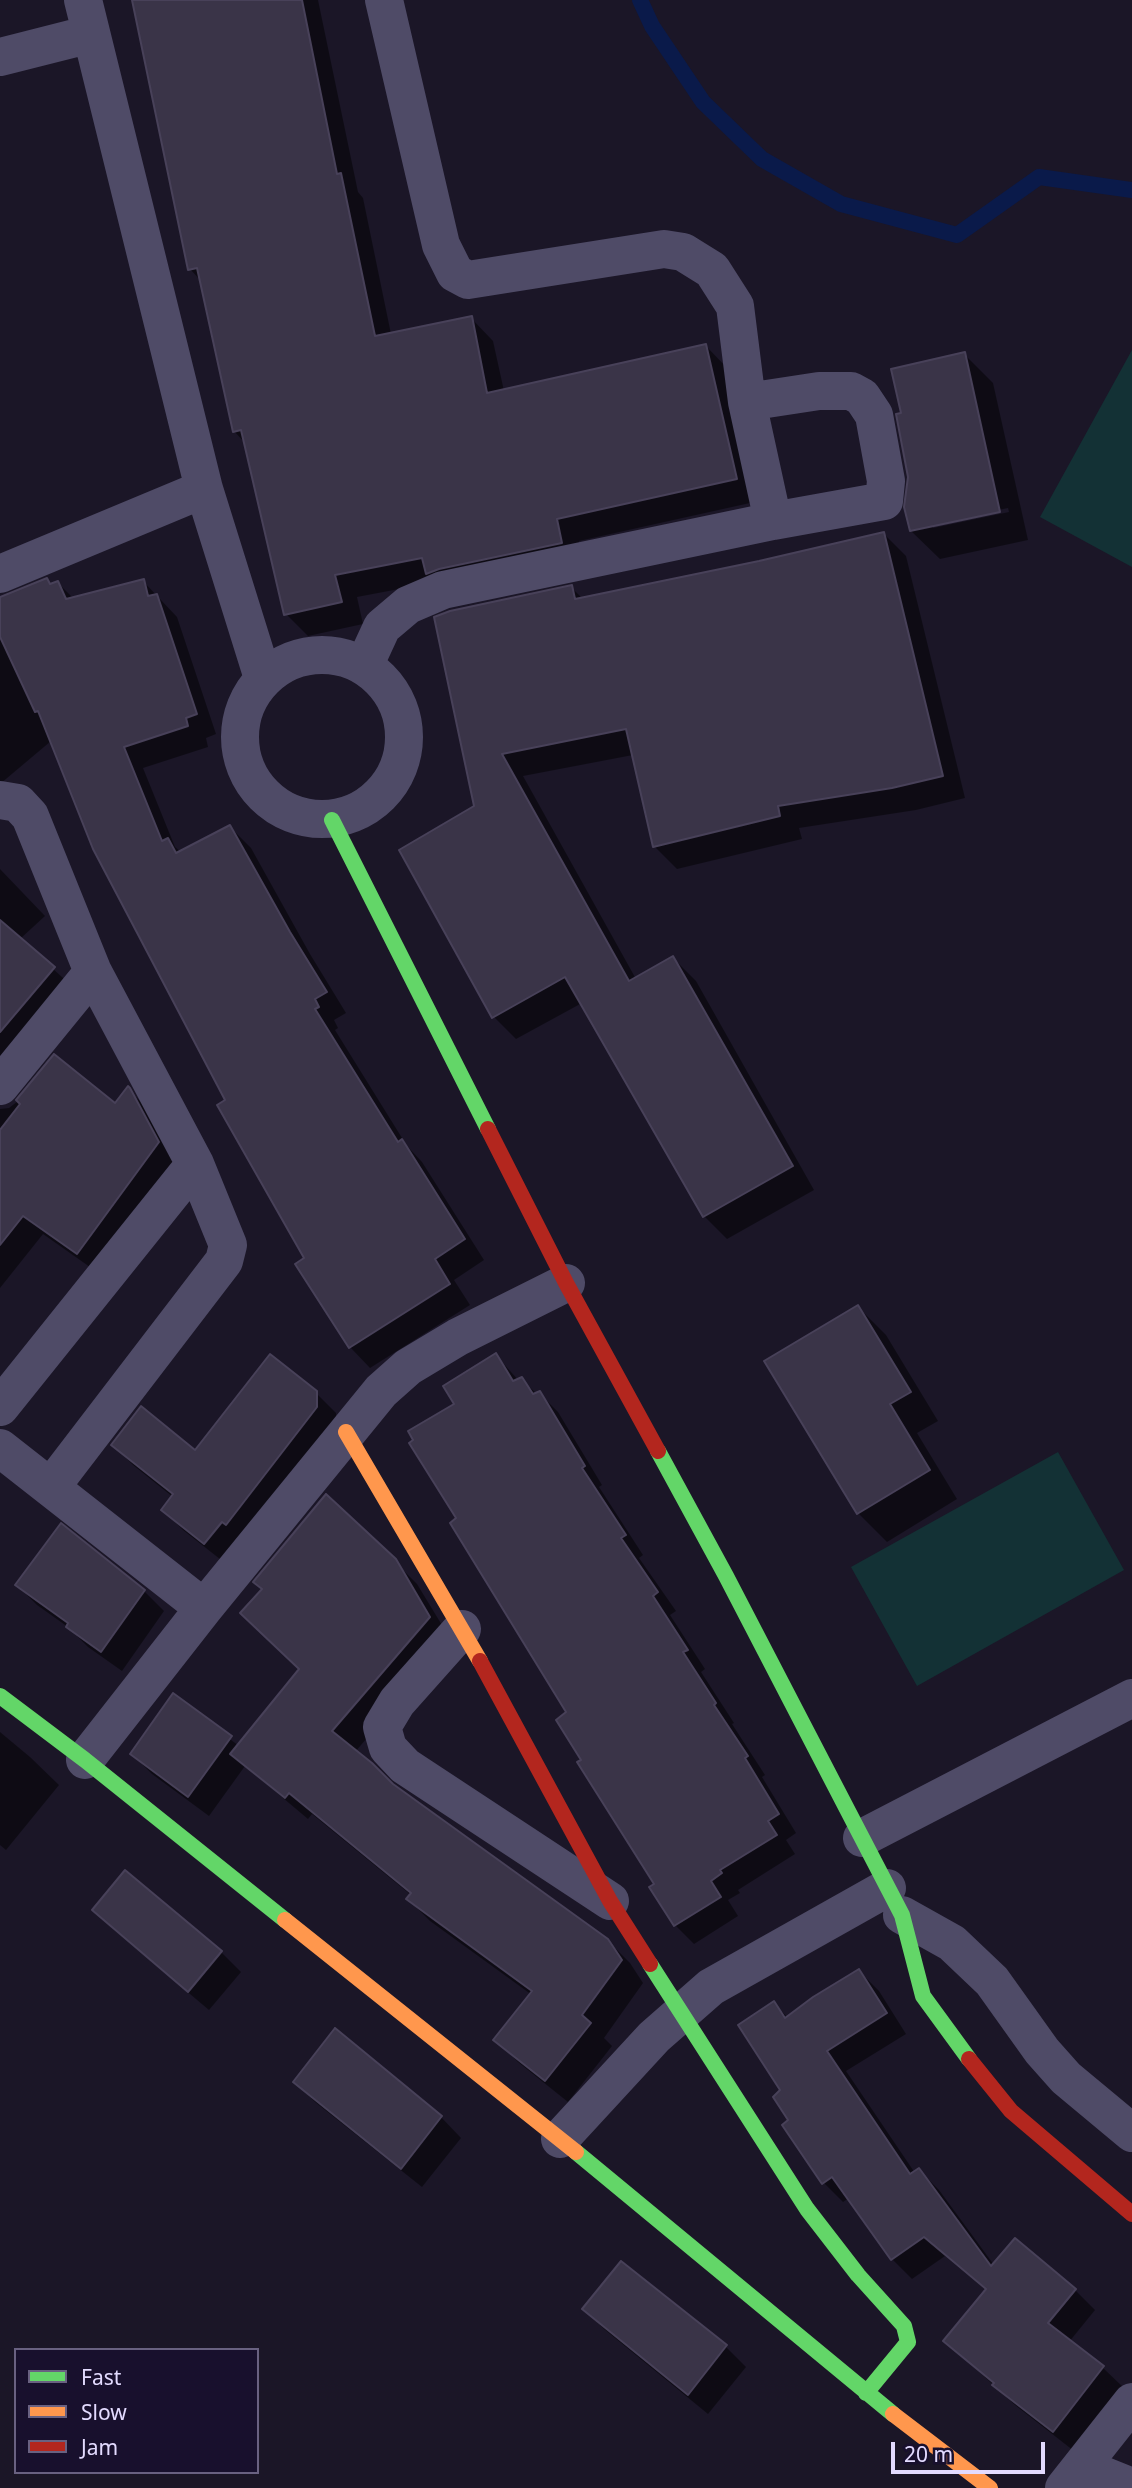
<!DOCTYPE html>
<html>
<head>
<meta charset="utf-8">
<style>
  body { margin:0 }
  #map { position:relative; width:1132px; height:2488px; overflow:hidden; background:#1b1627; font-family:"Noto Sans",sans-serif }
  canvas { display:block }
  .legend { position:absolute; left:14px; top:2348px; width:245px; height:126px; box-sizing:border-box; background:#18102d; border:2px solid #696181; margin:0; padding:9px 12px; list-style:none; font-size:21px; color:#e3dbff }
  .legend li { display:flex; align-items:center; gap:14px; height:35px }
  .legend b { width:35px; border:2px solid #696181 }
  .scale { position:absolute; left:891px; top:2442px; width:154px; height:32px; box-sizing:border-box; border:4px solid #e3dbff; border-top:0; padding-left:9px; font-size:21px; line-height:24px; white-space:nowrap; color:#e3dbff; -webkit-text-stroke:5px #18102d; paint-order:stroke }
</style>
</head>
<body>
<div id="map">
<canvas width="1132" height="2488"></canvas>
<ul class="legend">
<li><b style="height:9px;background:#63d668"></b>Fast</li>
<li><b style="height:9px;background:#ff974d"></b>Slow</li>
<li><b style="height:9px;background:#b3261e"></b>Jam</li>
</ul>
<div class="scale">20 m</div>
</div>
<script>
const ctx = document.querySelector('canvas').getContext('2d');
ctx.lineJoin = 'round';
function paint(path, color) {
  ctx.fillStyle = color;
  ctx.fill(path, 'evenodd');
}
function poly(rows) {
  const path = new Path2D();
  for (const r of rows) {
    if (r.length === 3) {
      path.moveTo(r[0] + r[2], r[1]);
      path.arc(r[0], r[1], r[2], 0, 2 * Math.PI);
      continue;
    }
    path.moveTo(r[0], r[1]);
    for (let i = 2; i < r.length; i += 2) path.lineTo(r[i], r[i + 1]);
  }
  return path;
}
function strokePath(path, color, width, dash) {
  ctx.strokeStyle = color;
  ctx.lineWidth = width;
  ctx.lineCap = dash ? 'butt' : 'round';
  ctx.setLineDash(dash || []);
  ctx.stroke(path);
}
paint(poly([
  [1132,350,1132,567,1040,517],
  [1058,1452,1124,1570,917,1686,851,1567]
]), '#133135');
paint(poly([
  [134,0,318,0,358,192,363,198,391,334,471,318,493,341,504,391,706,346,728,369,759,501,579,541,584,565,436,582,357,597,363,624,308,636,286,614,245,443,234,431,201,281,190,269],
  [964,354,993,383,1028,540,940,559,911,531],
  [1008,508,1009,512,933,528,933,524],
  [884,534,906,556,965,798,916,810,799,828,802,839,677,869,654,846,633,755,523,776,636,979,673,958,696,981,814,1190,727,1239,704,1216,582,1003,516,1039,493,1016,476,807,571,587,583,599,759,563],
  [47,580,52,585,58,583,74,599,143,581,177,617,216,734,206,738,208,747,143,768,175,847,181,852,230,827,251,848,310,954,346,1013,334,1020,338,1028,335,1030,407,1146,422,1162,484,1260,454,1280,470,1305,370,1368,350,1347,227,1100,57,736,0,784,0,600],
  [0,869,45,916,20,939,73,987,0,1096],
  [129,1090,149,1110,177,1162,97,1272,43,1234,0,1288,0,1109,9,1108,18,1101,115,1105],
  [858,1307,886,1335,938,1421,917,1433,957,1499,887,1542,858,1513,767,1361],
  [496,1355,519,1381,521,1379,537,1394,539,1393,558,1412,602,1485,599,1487,643,1555,639,1558,676,1611,670,1615,705,1669,701,1672,734,1723,732,1724,765,1775,762,1777,796,1833,786,1840,795,1854,738,1890,740,1893,728,1900,738,1916,694,1944,675,1925,656,1885,583,1760,568,1712,415,1440,456,1404],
  [316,1393,336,1413,336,1428,225,1563,183,1530,163,1510,173,1497,133,1465,113,1445,195,1452],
  [394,1561,417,1584,451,1640,355,1752,394,1787,607,1940,630,1963,643,1983,604,2038,612,2046,568,2102,518,2062,496,2040,532,1995,430,1921,408,1899,411,1895,312,1814,308,1819,245,1766,209,1816,152,1774,132,1754,173,1696,239,1746],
  [17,1585,144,1591,164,1611,122,1671,88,1647,68,1627,37,1605],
  [0,1732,30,1757,59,1785,6,1850,0,1845],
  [94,1910,221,1952,241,1972,209,2010,114,1930],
  [859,1971,879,1991,906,2034,846,2071,915,2173,919,2170,939,2190,994,2265,1075,2290,1095,2310,1069,2342,1102,2367,1123,2387,1074,2451,1015,2405,946,2341,987,2291,945,2256,912,2279,892,2259,849,2198,843,2202,823,2182,791,2121,782,2090,774,2003,788,2018],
  [335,2030,441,2117,461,2138,422,2187,315,2102,295,2082],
  [621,2263,726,2347,746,2367,708,2414,604,2329,584,2309]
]), '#0007');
strokePath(poly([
  [640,0,652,26,703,102,762,159,841,204,957,235,1039,177,1132,190]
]), '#0a1a4a', 16);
const building = poly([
  [132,0,302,0,337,174,341,173,375,336,472,316,487,393,706,344,737,479,557,519,562,543,439,569,426,574,422,558,335,575,342,602,284,615,241,430,233,432,197,268,188,270,132,0],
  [965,352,1000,512,910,531,904,507,908,477,896,414,901,413,891,369,965,352],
  [884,532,943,776,892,788,778,806,780,816,653,847,626,729,502,754,629,981,673,956,793,1166,703,1217,565,977,492,1018,399,850,474,806,434,617,450,611,572,585,575,599,759,561,884,532],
  [47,578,50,584,58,581,66,599,144,579,148,596,157,594,197,714,186,718,188,726,124,747,162,841,168,838,176,853,230,825,290,932,327,992,315,999,319,1007,315,1009,398,1142,402,1139,465,1239,435,1259,450,1284,349,1348,295,1264,304,1258,217,1105,225,1100,93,849,38,711,35,712,0,637,0,597,47,578],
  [0,920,55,967,0,1032,0,920],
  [54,1054,115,1103,128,1086,130,1088,159,1142,77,1254,23,1216,0,1245,0,1130,20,1104,16,1100,54,1054],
  [858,1305,911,1392,890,1404,930,1470,857,1514,764,1361,858,1305],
  [496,1353,513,1381,522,1377,533,1394,540,1391,585,1466,582,1468,626,1535,621,1538,658,1592,653,1596,688,1650,683,1652,716,1703,714,1705,748,1756,745,1758,779,1814,768,1821,777,1835,720,1870,722,1873,711,1881,721,1897,674,1926,649,1887,654,1884,577,1762,581,1760,556,1720,566,1712,450,1523,456,1518,409,1443,413,1440,408,1431,454,1404,443,1386,496,1353],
  [270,1354,317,1391,317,1407,226,1525,222,1522,204,1544,161,1510,173,1494,111,1445,141,1406,195,1450,270,1354],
  [326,1494,396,1559,430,1617,332,1731,372,1763,393,1784,608,1939,622,1960,582,2015,591,2023,545,2081,493,2040,532,1991,406,1899,411,1893,289,1793,285,1798,230,1754,299,1669,240,1613,262,1589,253,1582,326,1494],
  [61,1523,145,1590,101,1652,66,1627,68,1623,15,1585,61,1523],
  [173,1693,232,1736,188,1797,130,1754,173,1693],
  [125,1870,222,1951,188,1992,92,1910,125,1870],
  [859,1969,887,2013,827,2051,910,2174,919,2168,991,2266,1015,2238,1076,2289,1048,2323,1104,2366,1053,2432,992,2385,994,2383,943,2341,986,2289,924,2237,891,2260,832,2177,822,2184,782,2125,788,2120,773,2097,780,2090,738,2025,774,2001,785,2018,813,1997,859,1969],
  [335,2028,442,2116,401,2169,293,2082,335,2028],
  [621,2261,727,2345,688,2395,582,2309,621,2261]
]);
paint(building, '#3a3448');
strokePath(building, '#484159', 2);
strokePath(poly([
  [83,0,204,489,263,678],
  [384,0,441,245,455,273,468,280,664,249,683,252,712,270,735,306,747,402,773,521],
  [0,57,91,34],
  [0,574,204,489],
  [322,737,82],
  [364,666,382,627,408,605,443,590,773,521,884,501,886,481,874,415,862,397,851,391,819,391,747,402],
  [0,800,18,803,30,816,93,972,195,1164,228,1245,224,1261,51,1487],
  [0,1086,93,972],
  [0,1407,195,1164],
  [0,1448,204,1608],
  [462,1629,397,1702,382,1727,388,1748,405,1766,610,1901],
  [85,1760,204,1608,381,1391,408,1367,458,1337,566,1283],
  [862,1838,1132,1698],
  [902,1915,952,1943,992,1981,1042,2051,1066,2078,1132,2133],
  [560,2139,654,2037,711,1987,887,1888],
  [1082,2467,1132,2487],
  [1064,2488,1132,2402]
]), '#4f4b67', 38);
strokePath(poly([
  [332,820,488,1129],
  [658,1451,726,1576,902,1915,923,1996,969,2059],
  [0,1696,85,1760,285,1920],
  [650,1964,807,2209,858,2275,904,2326,908,2342,866,2393],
  [576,2152,893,2414]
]), '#63d668', 16);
strokePath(poly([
  [346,1432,480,1661],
  [285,1920,576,2152],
  [893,2414,990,2488]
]), '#ff974d', 16);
strokePath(poly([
  [488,1129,566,1283,658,1451],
  [480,1661,610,1901,650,1964],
  [969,2059,1011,2111,1132,2214]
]), '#b3261e', 16);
</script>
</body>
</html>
